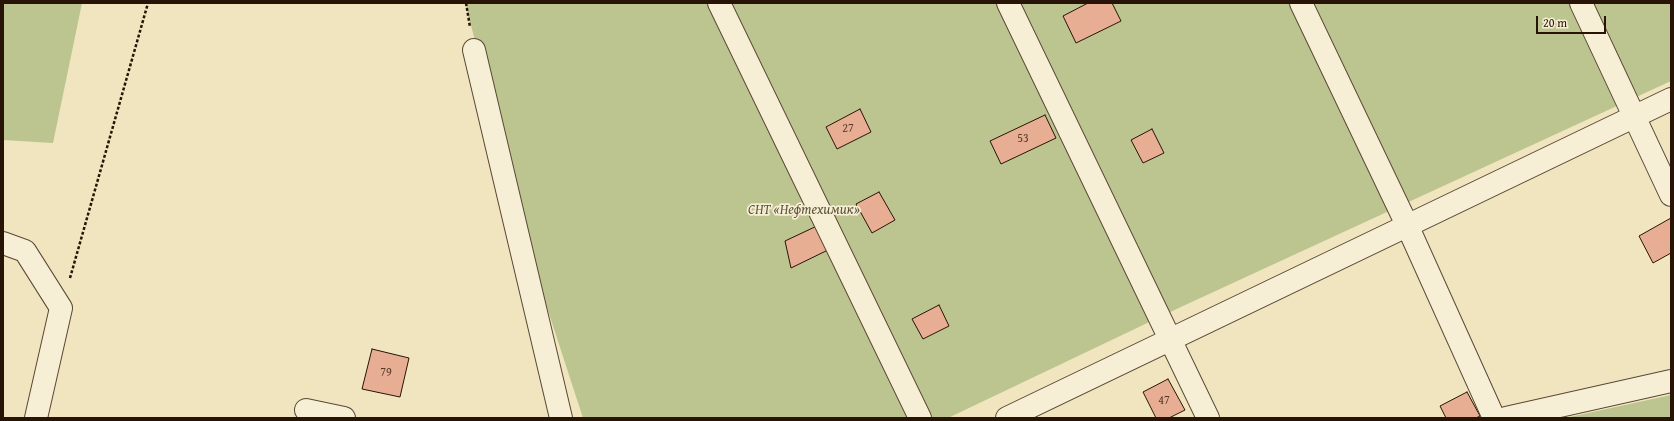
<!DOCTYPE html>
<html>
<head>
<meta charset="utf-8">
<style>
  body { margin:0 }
  #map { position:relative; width:1674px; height:421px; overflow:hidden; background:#f1e5bf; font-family:"Gentium Book Plus",serif }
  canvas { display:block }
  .frame { position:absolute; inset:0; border:4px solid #281407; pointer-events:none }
  .scale { position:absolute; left:1536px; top:16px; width:70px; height:18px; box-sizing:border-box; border:2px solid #281407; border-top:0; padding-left:5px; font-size:12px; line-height:14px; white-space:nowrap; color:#281407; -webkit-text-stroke:3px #f6eed5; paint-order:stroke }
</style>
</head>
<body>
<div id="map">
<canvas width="1674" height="421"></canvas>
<div class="frame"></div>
<div class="scale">20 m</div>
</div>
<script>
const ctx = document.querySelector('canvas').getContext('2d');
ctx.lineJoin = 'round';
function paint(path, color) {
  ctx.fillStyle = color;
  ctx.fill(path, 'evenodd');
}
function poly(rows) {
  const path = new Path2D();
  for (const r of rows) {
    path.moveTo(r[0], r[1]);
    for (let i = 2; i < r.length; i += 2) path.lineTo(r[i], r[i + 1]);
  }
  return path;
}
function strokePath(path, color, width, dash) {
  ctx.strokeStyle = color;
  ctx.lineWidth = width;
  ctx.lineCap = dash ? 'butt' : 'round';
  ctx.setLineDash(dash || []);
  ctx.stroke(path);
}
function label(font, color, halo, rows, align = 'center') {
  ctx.font = font + ' "Gentium Book Plus",serif';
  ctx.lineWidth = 3.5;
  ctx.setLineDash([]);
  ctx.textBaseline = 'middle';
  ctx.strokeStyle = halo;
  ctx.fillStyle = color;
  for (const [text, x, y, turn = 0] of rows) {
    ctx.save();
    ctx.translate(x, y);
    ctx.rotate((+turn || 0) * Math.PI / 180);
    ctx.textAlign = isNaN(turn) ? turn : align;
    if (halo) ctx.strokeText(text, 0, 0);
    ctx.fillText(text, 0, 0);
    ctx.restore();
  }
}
paint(poly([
  [3,3,82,3,53,143,3,140],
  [465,3,1671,3,1671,81,1183,306,948,418,583,418,541,289],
  [1671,395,1671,418,1565,418]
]), '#bcc490');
const building = poly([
  [1088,3,1112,3,1121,21,1076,43,1063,16,1088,3],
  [860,109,871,132,837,149,826,127,860,109],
  [1045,115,1056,138,1001,164,990,141,1045,115],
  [1152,129,1164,153,1143,163,1131,140,1152,129],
  [879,192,895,220,872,233,856,204,879,192],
  [1671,218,1671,253,1653,263,1639,236,1671,218],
  [819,225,830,249,791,268,785,241,819,225],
  [939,305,949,326,923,339,912,319,939,305],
  [372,349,409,358,400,397,362,389,372,349],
  [1168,379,1185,410,1169,418,1156,418,1143,392,1168,379],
  [1467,392,1480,416,1476,418,1446,418,1440,406,1467,392]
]);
paint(building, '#e7ae93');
strokePath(building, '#281407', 1);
const minor = poly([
  [719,3,920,418],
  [1008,3,1208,418],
  [1301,3,1407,225,1494,418],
  [1581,3,1671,195],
  [474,50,561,418],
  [3,243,25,251,61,308,36,418],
  [306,410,344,418],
  [1007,418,1671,99],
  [1506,418,1671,381]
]);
strokePath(minor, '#5a4835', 24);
strokePath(poly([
  [466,3,470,27],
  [70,278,148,3]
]), '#281407', 2.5, [3, 2]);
strokePath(minor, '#f6eed5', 22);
label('12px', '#583a2a', null, [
  ["27",848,129],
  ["53",1023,139],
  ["79",386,373],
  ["47",1164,401]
]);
label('italic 14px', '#5c5237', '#f6eed5', [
  ["СНТ «Нефтехимик»",804,210]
]);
</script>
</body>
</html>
